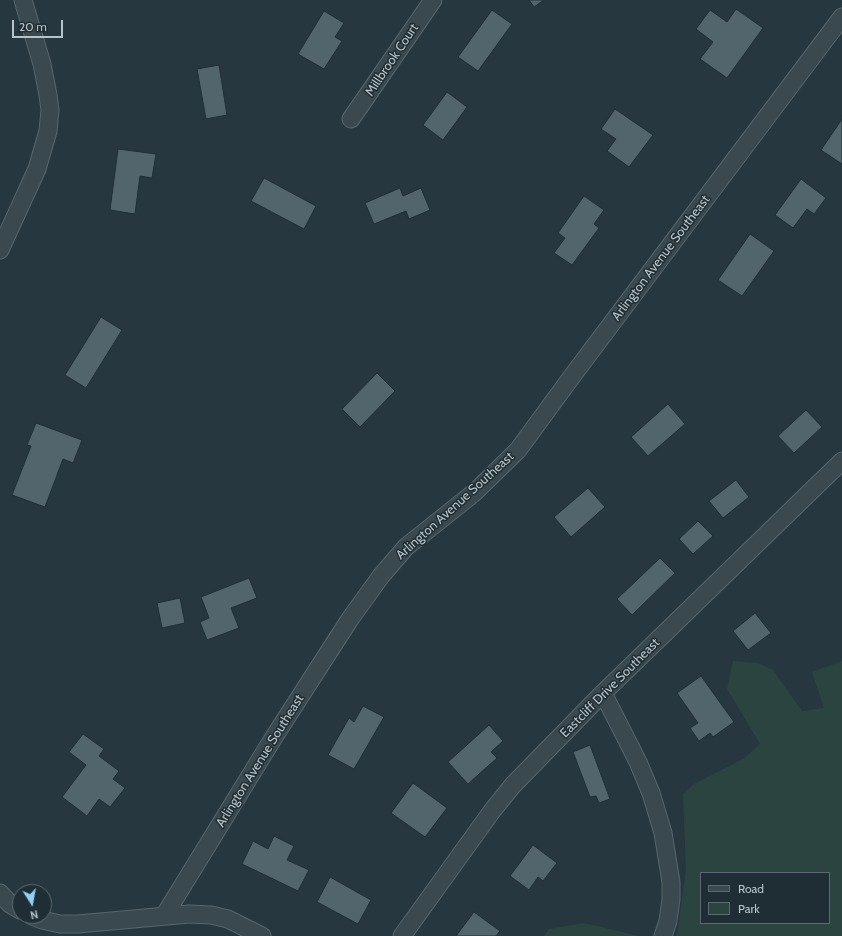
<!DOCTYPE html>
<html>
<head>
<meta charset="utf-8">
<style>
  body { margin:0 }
  #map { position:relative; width:842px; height:936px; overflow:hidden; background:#26373f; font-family:Cabin,sans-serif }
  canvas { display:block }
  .legend { position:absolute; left:700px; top:872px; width:130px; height:52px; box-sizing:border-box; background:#1f2d34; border:1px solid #5c6970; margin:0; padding:5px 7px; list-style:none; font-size:12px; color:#b7c3ca }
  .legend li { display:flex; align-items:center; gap:8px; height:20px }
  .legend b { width:20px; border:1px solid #5c6970 }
  .north { position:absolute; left:12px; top:884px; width:40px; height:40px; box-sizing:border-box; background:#1f2d34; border:1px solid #5c6970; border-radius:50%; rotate:169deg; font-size:11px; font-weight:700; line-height:16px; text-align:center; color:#b7c3ca }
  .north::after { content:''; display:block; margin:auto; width:14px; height:18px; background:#92d1f4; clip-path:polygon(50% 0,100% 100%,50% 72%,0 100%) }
  .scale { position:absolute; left:12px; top:20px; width:51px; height:18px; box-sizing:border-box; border:2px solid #b7c3ca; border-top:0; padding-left:5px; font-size:12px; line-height:14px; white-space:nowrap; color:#b7c3ca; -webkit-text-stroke:3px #1f2d34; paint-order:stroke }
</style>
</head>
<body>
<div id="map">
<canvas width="842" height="936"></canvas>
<ul class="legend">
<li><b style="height:5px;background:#3a484f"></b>Road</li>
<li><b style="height:11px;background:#2b443f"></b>Park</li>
</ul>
<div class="north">N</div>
<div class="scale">20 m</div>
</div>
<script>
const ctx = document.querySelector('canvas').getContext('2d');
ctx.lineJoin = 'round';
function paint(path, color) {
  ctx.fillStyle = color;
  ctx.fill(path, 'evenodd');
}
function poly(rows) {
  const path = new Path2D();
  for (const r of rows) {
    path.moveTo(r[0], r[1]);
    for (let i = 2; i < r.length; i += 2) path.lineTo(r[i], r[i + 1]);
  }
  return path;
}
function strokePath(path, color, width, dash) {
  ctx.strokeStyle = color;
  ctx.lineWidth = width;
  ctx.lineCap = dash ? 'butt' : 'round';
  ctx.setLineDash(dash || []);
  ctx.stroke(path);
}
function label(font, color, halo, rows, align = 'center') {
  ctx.font = font + ' Cabin,sans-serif';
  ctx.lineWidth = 3;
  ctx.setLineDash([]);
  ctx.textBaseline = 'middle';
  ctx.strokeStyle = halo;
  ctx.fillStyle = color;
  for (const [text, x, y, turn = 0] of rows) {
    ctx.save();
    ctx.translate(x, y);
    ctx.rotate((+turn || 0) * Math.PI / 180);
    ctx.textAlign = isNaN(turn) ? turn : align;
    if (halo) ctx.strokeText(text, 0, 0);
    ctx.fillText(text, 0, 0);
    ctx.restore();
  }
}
paint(poly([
  [733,661,758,663,773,670,802,711,824,708,812,672,842,661,842,936,677,936,686,869,683,794,694,784,743,759,760,744,727,689],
  [701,873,829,873,829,923,701,923],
  [584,923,639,936,544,936,549,929]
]), '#2b443f');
const building = poly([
  [529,0,544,0,534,7,529,0],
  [736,9,763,28,727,78,700,59,713,42,696,29,710,10,727,22,736,9],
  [492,10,512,24,478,71,458,57,492,10],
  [324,11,344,23,335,37,342,41,324,69,298,54,324,11],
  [219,65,227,115,206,119,197,69,219,65],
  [447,92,467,107,443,140,423,125,447,92],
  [615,109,653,135,629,167,607,151,616,139,601,129,615,109],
  [842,119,842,164,821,150,842,119],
  [118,149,156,154,152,178,140,176,135,214,110,210,118,149],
  [264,178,316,206,304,229,251,201,264,178],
  [801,179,826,198,814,214,807,209,793,228,775,215,801,179],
  [400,188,403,196,421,188,430,210,409,219,406,211,374,224,365,203,400,188],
  [584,196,604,210,594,224,599,228,572,265,554,253,565,238,558,233,584,196],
  [750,234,774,251,742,296,718,280,750,234],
  [101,317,122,330,86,388,65,375,101,317],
  [377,373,395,391,360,427,342,409,377,373],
  [668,404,685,424,648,456,631,437,668,404],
  [806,410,822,427,794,453,778,436,806,410],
  [36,423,82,440,73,463,63,459,45,507,12,495,31,446,27,445,36,423],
  [736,480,749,497,723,518,709,501,736,480],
  [588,488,605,507,571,537,554,517,588,488],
  [698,521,713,536,693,554,679,539,698,521],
  [660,558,675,573,632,615,617,599,660,558],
  [249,578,257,598,231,608,239,628,207,640,200,622,209,618,201,597,249,578],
  [180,598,185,623,162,628,157,603,180,598],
  [755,613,771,633,748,650,733,631,755,613],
  [701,676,734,722,713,737,710,733,699,741,690,728,698,723,677,693,701,676],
  [363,706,384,717,354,769,328,755,349,718,354,722,363,706],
  [489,725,503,741,491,752,497,758,468,784,448,762,489,725],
  [83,734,104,749,99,756,119,771,113,779,125,788,110,807,99,799,87,816,62,797,86,765,69,752,83,734],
  [590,745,610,799,599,803,596,796,590,797,573,752,590,745],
  [413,783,447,808,425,837,391,813,413,783],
  [274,836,294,846,287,860,309,870,298,891,242,864,253,841,268,849,274,836],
  [533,845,557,863,543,881,538,877,529,890,510,876,533,845],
  [330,877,371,900,358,924,317,902,330,877],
  [474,912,500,931,496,936,456,936,474,912]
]);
paint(building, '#52656c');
strokePath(building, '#212f36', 1);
const minor = poly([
  [351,119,433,0],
  [0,250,37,169,48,131,50,110,48,95,42,64,23,0],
  [603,693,638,762,651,793,663,833,671,882,671,899,668,921,663,936],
  [0,893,10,904,20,910],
  [32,916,42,920,60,924,78,924,189,914,211,915,228,919,262,936],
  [164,916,274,737,350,619,381,576,406,547,475,492,518,450,573,375,842,17],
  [402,936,492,811,513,785,603,693,842,461]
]);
strokePath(minor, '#58666d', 19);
strokePath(minor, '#3a484f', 17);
label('13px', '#b7c3ca', '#1f2d34', [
  ["Millbrook Court",392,60,-56],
  ["Arlington Avenue Southeast",661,258,-53],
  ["Arlington Avenue Southeast",455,506,-42],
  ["Eastcliff Drive Southeast",610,688,-45],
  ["Arlington Avenue Southeast",260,761,-58]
]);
</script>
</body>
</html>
